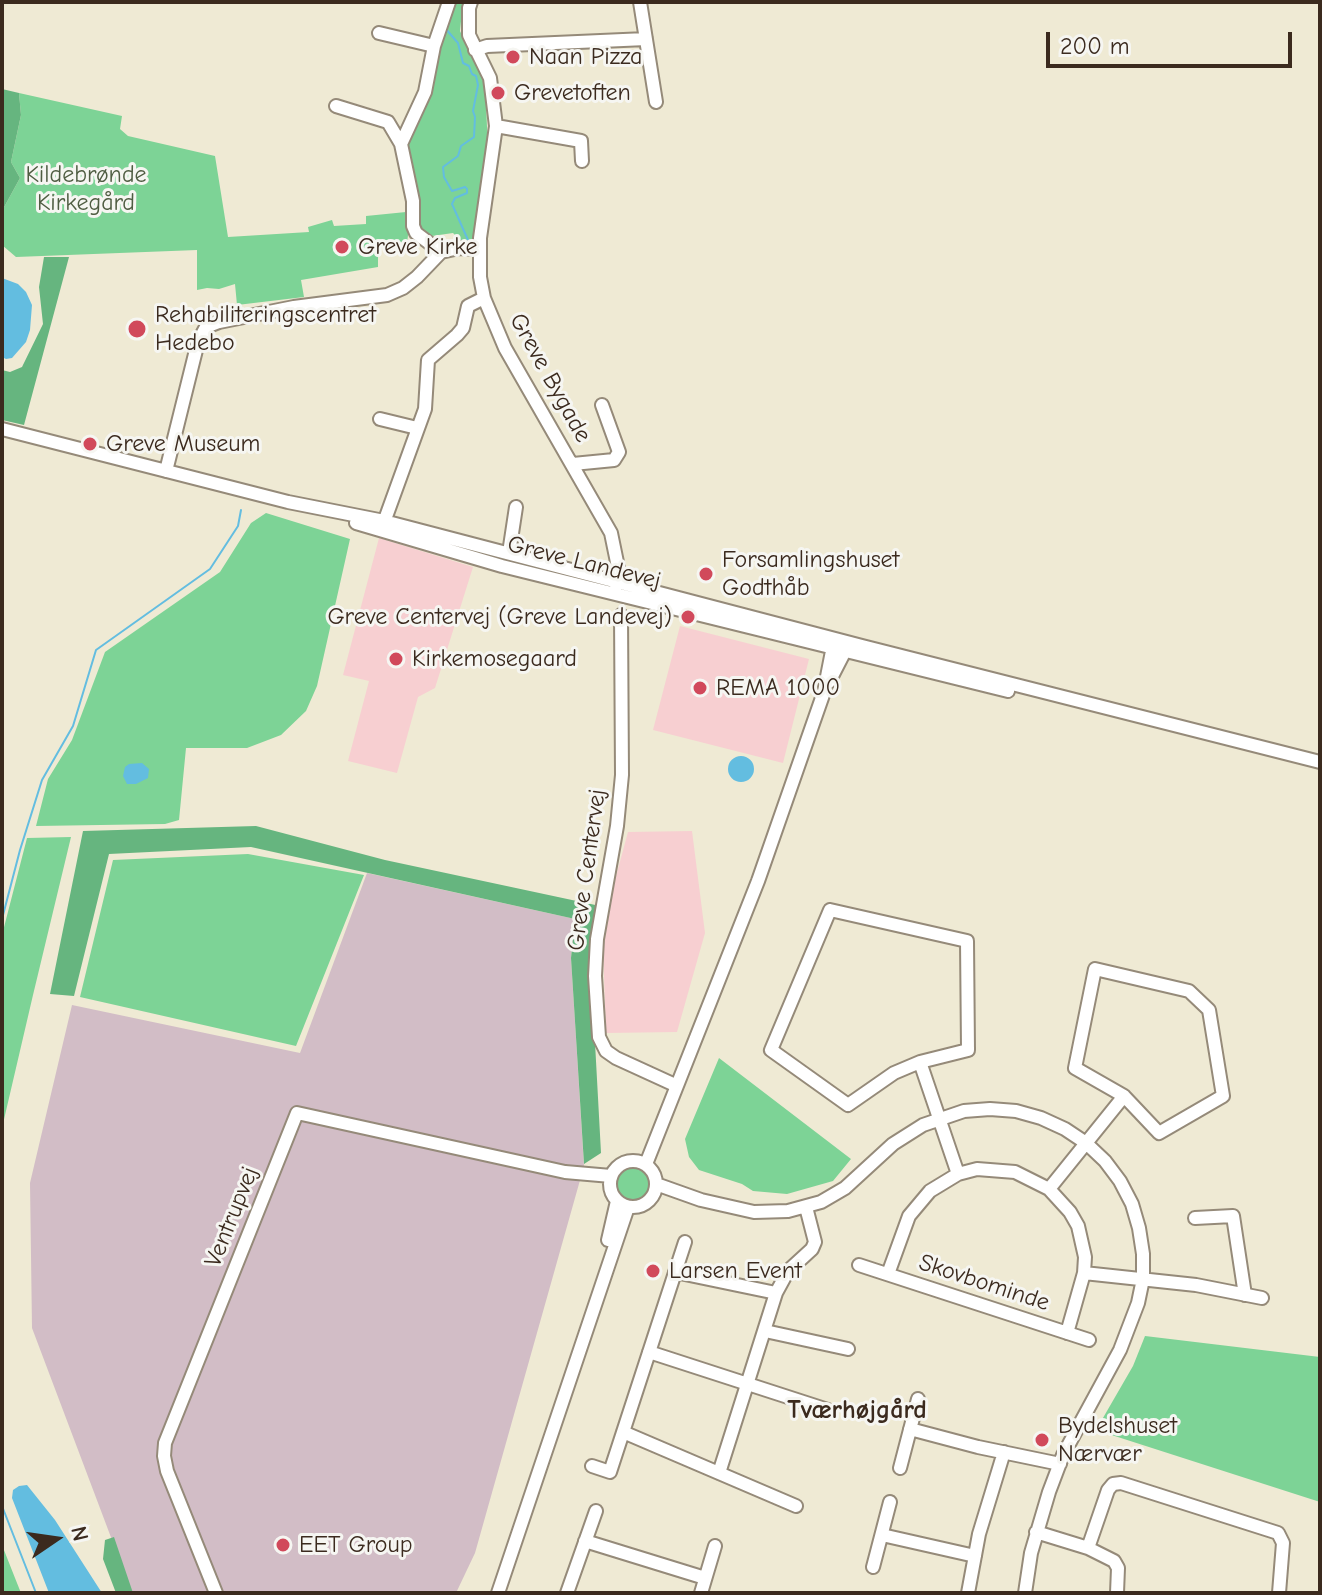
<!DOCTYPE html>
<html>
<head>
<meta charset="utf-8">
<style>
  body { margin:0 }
  #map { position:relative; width:1322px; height:1595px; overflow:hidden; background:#efead4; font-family:"Comic Neue",sans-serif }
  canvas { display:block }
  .frame { position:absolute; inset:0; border:4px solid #3b2a1e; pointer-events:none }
  .north { position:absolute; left:16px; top:1499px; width:80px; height:80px; -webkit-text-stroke:6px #f6f6f2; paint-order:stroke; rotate:77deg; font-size:22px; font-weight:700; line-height:32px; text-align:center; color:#3b2a1e }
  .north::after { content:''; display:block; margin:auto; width:28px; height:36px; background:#3b2a1e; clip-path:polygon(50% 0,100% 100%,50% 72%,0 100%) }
  .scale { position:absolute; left:1046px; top:32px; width:246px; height:36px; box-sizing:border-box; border:4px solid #3b2a1e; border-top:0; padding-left:10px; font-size:24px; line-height:28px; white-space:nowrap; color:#3b2a1e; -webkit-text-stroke:6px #f6f6f2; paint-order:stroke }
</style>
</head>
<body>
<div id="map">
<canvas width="1322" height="1595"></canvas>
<div class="frame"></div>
<div class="north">N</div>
<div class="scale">200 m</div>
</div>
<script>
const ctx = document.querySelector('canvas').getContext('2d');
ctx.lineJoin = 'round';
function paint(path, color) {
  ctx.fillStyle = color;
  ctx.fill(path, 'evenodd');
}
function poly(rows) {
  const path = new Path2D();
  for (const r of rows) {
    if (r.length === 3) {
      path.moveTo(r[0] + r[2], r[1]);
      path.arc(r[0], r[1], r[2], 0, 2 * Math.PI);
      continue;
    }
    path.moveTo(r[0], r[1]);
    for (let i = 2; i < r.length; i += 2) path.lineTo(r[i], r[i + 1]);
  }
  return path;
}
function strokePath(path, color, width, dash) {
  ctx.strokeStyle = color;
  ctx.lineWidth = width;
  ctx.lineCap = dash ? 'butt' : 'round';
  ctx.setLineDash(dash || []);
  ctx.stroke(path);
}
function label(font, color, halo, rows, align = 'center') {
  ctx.font = font + ' "Comic Neue",sans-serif';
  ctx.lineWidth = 6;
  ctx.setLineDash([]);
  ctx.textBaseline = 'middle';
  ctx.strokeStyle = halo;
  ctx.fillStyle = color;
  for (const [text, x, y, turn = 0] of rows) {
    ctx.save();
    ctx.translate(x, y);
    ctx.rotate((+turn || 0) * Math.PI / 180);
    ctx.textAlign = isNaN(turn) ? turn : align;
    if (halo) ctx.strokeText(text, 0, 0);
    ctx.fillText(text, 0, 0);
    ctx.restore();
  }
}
paint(poly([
  [379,538,473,567,435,688,418,697,397,773,348,761,369,681,343,675],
  [680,626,809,659,783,763,653,730],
  [692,831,705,933,677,1032,606,1033,603,949,615,880,628,832]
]), '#f7cfd1');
paint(poly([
  [367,873,575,919,571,958,584,1166,475,1553,456,1593,132,1593,32,1328,30,1183,72,1005,300,1053]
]), '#d2bdc6');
paint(poly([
  [453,2,463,2,460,31,485,85,488,147,472,242,462,242,453,233,425,237,418,231,404,144],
  [19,93,122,116,120,129,128,136,215,156,228,237,309,232,308,227,332,220,334,226,366,224,366,216,406,212,411,212,407,243,378,239,378,267,301,280,304,297,237,305,235,284,219,289,207,288,197,290,197,250,16,257,2,245,2,211,20,178,11,162,21,115],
  [266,513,350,539,317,686,306,711,281,735,247,748,186,748,179,820,165,824,36,826,48,779,72,740,105,652,220,572,251,523],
  [71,837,33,995,2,1128,2,935,27,838],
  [248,854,364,875,296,1046,80,997,113,860],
  [719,1058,851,1159,833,1181,787,1194,753,1191,742,1184,699,1170,689,1157,685,1139],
  [633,1185,21],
  [1145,1336,1320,1357,1320,1502,1096,1430,1133,1366],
  [2,1545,15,1578,21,1593,2,1593]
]), '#7dd396');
paint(poly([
  [2,89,19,93,21,115,11,162,20,178,2,211],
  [44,257,69,257,24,425,2,420,2,370,10,372,22,367,43,324,39,287],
  [256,826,385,860,600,906,591,969,601,1153,584,1164,571,958,575,919,251,847,109,854,74,996,50,994,83,831],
  [114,1537,133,1593,116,1593,103,1559,105,1540]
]), '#66b57f');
paint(poly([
  [2,278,18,284,26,292,32,305,30,330,26,342,12,358,6,359,2,357],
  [741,769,13],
  [142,763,149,769,148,778,136,784,127,784,123,776,125,767,129,764],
  [27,1485,55,1520,102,1593,49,1593,12,1498,13,1490,19,1486]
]), '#63bde0');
strokePath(poly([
  [445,28,458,43,463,63,469,66,472,74,476,76,478,85,473,111,475,117,474,137,461,146,458,156,443,167,444,177,452,191,465,187,467,189,467,193,455,198,452,204,468,240],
  [2,919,20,850,42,780,73,726,96,650,210,569,238,526,241,510],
  [2,1506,36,1593]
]), '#63bde0', 2);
const minor = poly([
  [471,2,469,8,469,35,490,78,496,126,480,238,480,277,484,298,505,348,611,533,618,567,616,586],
  [640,2,656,102],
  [379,33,434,46],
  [475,50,487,46,646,39],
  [336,106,388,122,401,144,413,201,413,226,416,233,441,252],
  [496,126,581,141,582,161],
  [401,144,425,92,434,46,449,2],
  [380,419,417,428],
  [2,429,288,502,384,521,862,646,1320,762],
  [573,464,614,460,619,452,602,405],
  [166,471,198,342,206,327,219,322,294,307,387,295,403,288,417,277,441,252,459,248,479,249],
  [356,523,502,566,1008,691],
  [383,525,425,409,428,360,457,335,463,328,468,306,484,298],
  [509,553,516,507],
  [621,615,622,775,617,826,597,939,595,976,599,1037,606,1051,616,1058,675,1085],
  [829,682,848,645],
  [830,910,967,941,968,1050,920,1062,894,1073,848,1105,771,1050,830,910],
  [920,1062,958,1174],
  [633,1184,23],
  [646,1164,758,881,824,692,834,641],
  [656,1184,701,1200,754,1212,788,1211,821,1202,845,1188,893,1144,923,1125,964,1111,990,1109,1016,1111,1041,1118,1065,1129,1086,1143,1105,1161,1120,1181,1132,1204,1139,1228,1143,1254,1143,1279,1138,1303,1120,1350,1063,1455,1049,1492,1031,1553,1025,1593],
  [1049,1189,1124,1096,1159,1133,1223,1096,1209,1010,1189,991,1095,969,1075,1068,1124,1096],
  [1195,1218,1233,1216,1245,1295],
  [608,1240,617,1201],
  [859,1265,1089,1340],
  [675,1272,776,1293],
  [1084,1273,1196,1285,1262,1298],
  [888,1274,909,1216,930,1191,958,1174,977,1169,1015,1172,1049,1189,1070,1212,1078,1226,1085,1257,1084,1273,1067,1333],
  [765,1331,848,1349],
  [649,1352,828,1410],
  [910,1429,978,1447,1060,1464],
  [623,1432,796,1506],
  [592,1466,610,1472,685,1242],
  [900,1468,918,1399],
  [719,1473,776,1293,788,1271,812,1249,815,1242,806,1207],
  [1036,1532,1088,1548,1114,1561,1118,1568,1117,1593],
  [882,1535,975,1556],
  [585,1541,705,1578],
  [1088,1548,1108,1490,1113,1484,1121,1483,1278,1533,1283,1543,1279,1593],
  [873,1567,890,1502],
  [216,1593,167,1471,164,1456,165,1443,297,1113,565,1172,611,1176],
  [498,1593,628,1207],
  [567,1593,596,1511],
  [701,1593,715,1546],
  [968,1593,979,1534,1004,1452]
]);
strokePath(minor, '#958a79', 16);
strokePath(minor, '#fff', 12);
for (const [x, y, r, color] of [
  [513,57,8,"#d1495b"],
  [498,93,8,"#d1495b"],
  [342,247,8,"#d1495b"],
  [137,329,10,"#d1495b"],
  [90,444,8,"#d1495b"],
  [706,574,8,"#d1495b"],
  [688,617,8,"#d1495b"],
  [396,659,8,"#d1495b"],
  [700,688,8,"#d1495b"],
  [653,1271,8,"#d1495b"],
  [1042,1440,8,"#d1495b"],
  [283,1545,8,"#d1495b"]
]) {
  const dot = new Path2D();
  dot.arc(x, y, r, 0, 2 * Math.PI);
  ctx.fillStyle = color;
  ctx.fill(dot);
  strokePath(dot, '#f6f6f2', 3);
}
label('24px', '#3b2a1e', '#f6f6f2', [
  ["Naan Pizza",529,57],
  ["Grevetoften",514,93],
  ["Greve Kirke",358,247],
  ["Rehabiliteringscentret",155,315],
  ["Hedebo",155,343],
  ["Greve Museum",106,444],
  ["Forsamlingshuset",722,560],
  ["Godthåb",722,588],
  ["Greve Centervej (Greve Landevej)",672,617,"right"],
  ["Kirkemosegaard",412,659],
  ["REMA 1000",716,688],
  ["Larsen Event",669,1271],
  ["Bydelshuset",1058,1426],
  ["Nærvær",1058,1454],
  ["EET Group",299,1545]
], 'left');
label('24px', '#4f5d42', '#f6f6f2', [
  ["Kildebrønde",86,175],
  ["Kirkegård",86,203]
]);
label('24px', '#3b2a1e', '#f6f6f2', [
  ["Greve Bygade",550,378,61],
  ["Greve Landevej",584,563,14],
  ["Greve Centervej",587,870,-82],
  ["Ventrupvej",232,1217,-68],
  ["Skovbominde",984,1283,18]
]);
label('bold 26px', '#3b2a1e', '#f6f6f2', [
  ["Tværhøjgård",857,1411]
]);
</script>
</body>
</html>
